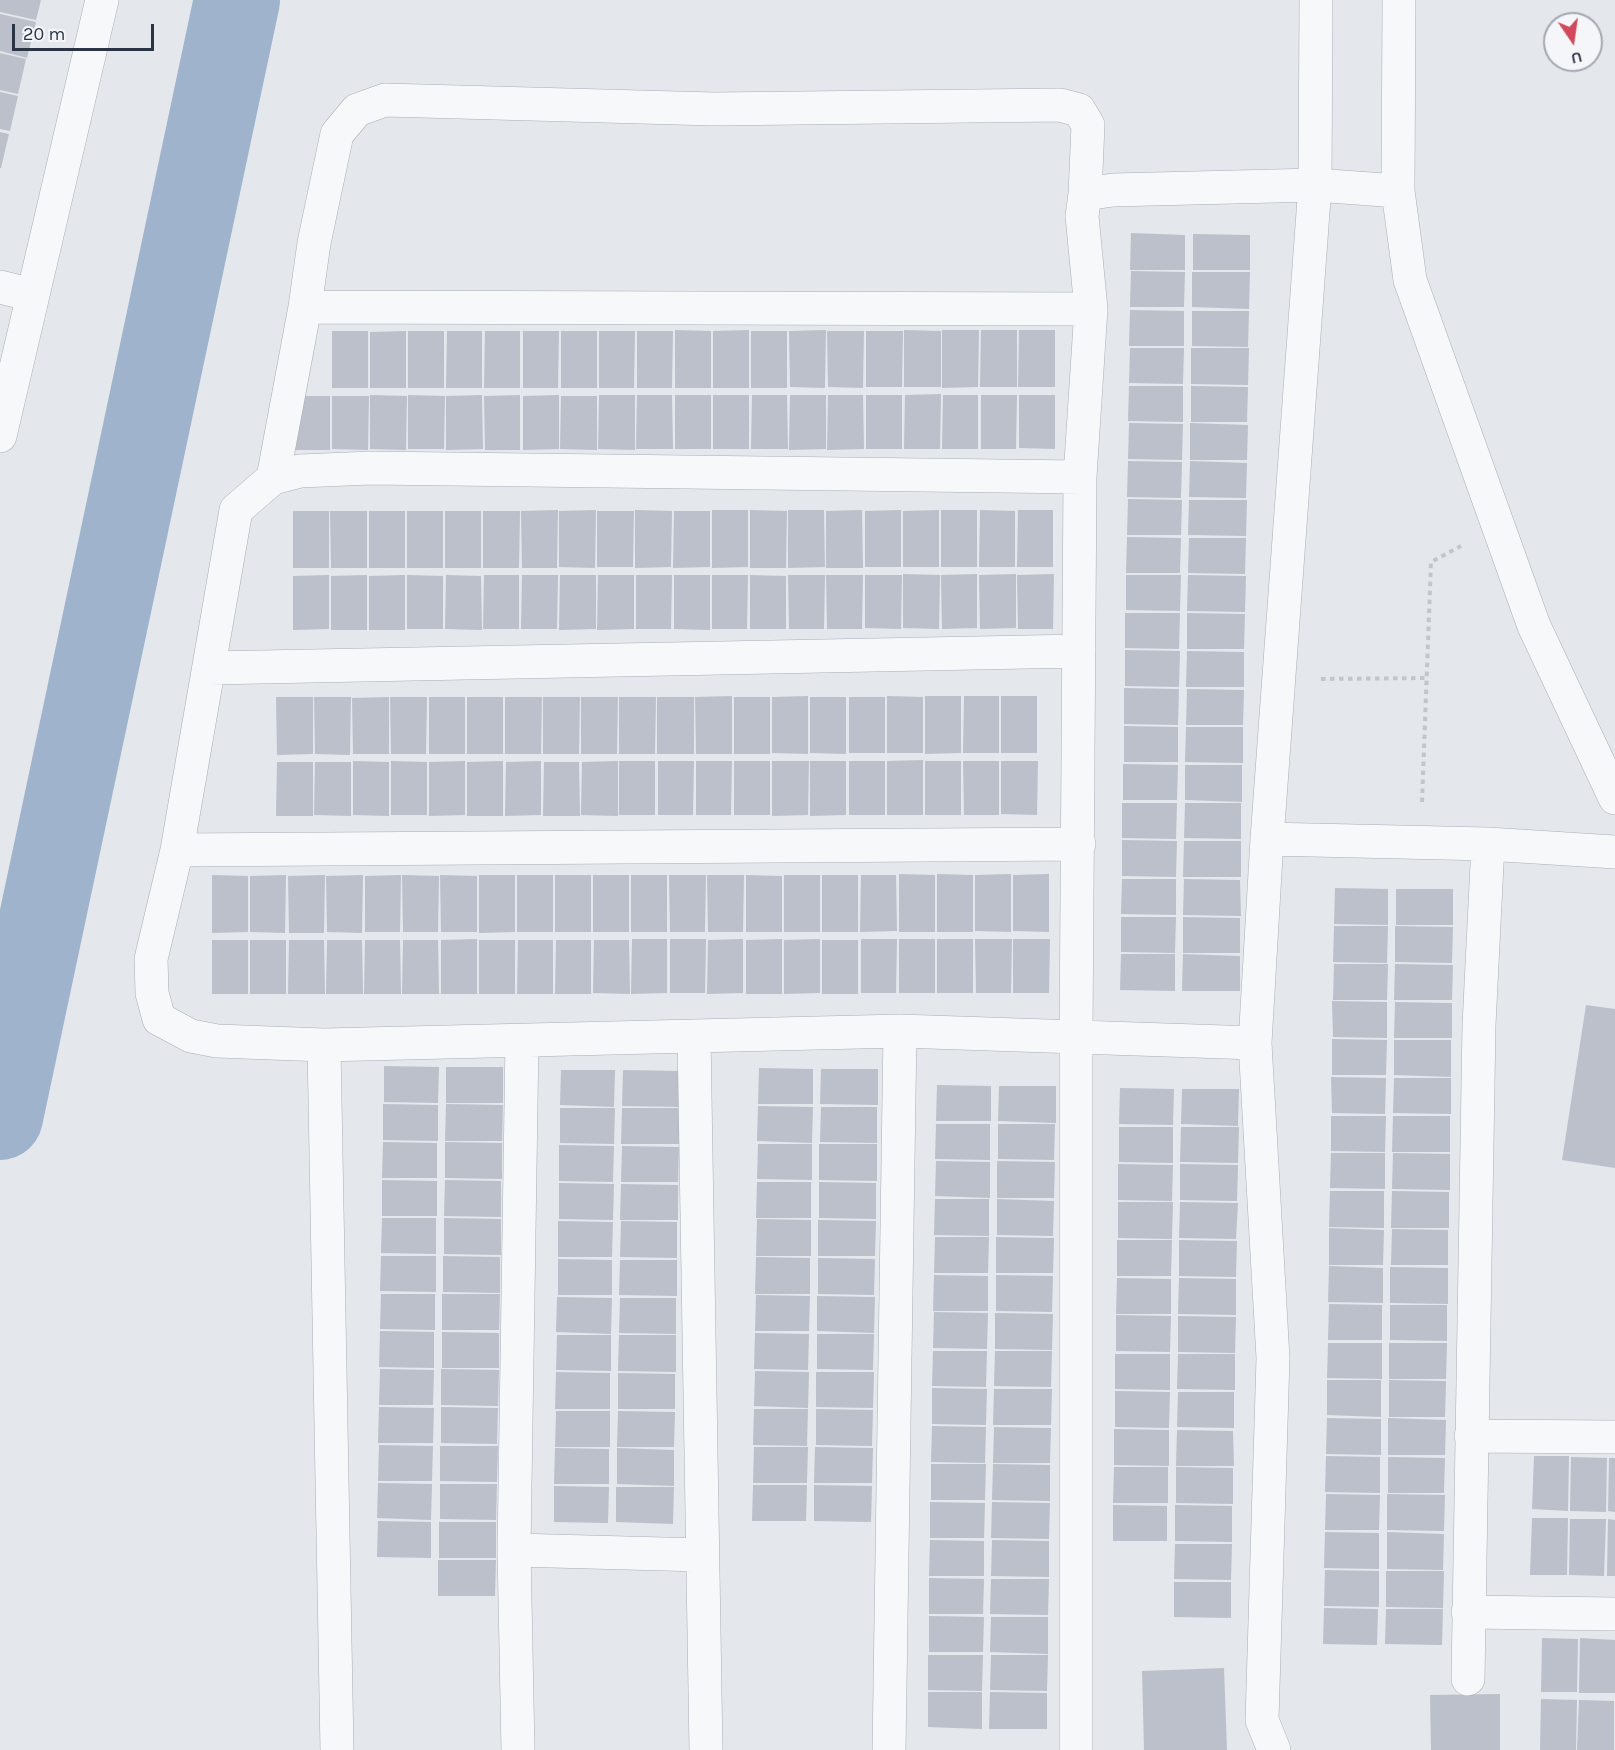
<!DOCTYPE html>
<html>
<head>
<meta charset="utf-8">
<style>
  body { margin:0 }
  #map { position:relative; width:1615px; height:1750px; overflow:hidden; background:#e4e7ec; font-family:Karla,sans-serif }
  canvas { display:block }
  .north { position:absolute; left:1543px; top:12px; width:60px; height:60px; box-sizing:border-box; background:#f4f6f9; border:2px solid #a4a8b1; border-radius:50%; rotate:167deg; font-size:16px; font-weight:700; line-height:24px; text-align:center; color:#2b3445 }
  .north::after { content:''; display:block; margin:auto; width:21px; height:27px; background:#d1495b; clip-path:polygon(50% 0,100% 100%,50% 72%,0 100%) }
  .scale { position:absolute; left:12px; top:24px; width:142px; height:27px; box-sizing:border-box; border:3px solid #2b3445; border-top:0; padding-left:8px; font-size:18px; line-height:21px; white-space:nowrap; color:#2b3445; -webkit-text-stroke:4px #f4f6f9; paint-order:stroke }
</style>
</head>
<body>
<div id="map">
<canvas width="1615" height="1750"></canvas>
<div class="north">U</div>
<div class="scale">20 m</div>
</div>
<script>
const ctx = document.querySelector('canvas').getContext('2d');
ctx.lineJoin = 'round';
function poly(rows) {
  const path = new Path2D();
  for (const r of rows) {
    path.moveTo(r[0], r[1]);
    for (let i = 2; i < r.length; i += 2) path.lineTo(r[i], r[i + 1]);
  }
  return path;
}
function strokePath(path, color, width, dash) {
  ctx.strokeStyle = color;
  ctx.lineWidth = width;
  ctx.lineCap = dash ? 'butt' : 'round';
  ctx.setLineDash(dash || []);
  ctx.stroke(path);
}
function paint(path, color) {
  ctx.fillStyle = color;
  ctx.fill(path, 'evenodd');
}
strokePath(poly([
  [0,1117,237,0]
]), '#9fb4cc', 86);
paint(poly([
  [0,0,41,0,36,20,0,12],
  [0,14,36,22,27,58,0,51],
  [0,53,26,59,18,94,0,90],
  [0,92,18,96,10,131,0,129],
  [0,132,9,134,1,168,0,168],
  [1131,233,1185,235,1185,270,1130,270],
  [1193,234,1250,235,1250,270,1193,270],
  [1131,271,1185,272,1184,307,1130,307],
  [1192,272,1250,272,1249,309,1192,307],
  [1130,310,1184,311,1184,346,1129,346],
  [1192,311,1249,311,1248,347,1192,346],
  [675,330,711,331,711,388,675,388],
  [749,330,749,388,713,388,713,331],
  [826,330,825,388,790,387,789,331],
  [904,330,941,331,941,387,904,387],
  [942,330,979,330,978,387,942,388],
  [981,330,1017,330,1017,387,980,387],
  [1019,330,1055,330,1055,387,1018,387],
  [332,331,368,331,368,388,332,388],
  [406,331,406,388,370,388,370,332],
  [408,331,444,331,444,388,408,388],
  [447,331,482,331,482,388,446,388],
  [485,331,520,331,520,388,484,388],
  [523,331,559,331,558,388,523,388],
  [561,331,597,331,597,388,561,388],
  [599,331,635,331,634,388,599,388],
  [637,331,673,331,672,388,637,388],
  [751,331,787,331,787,388,751,388],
  [827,331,864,331,863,388,828,387],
  [866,331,903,331,902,387,866,387],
  [1130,348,1184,348,1183,384,1129,383],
  [1191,348,1249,348,1248,385,1191,384],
  [1129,386,1183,386,1183,422,1128,421],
  [1191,386,1248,387,1247,422,1191,422],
  [941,394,940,449,904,449,905,395],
  [370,395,407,396,406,450,370,449],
  [408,395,445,396,444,449,408,449],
  [482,395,483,449,446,450,446,396],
  [520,395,520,450,485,450,484,396],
  [559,395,559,449,523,450,523,396],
  [599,395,635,395,635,450,598,449],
  [637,395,672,395,673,449,636,449],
  [675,395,711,395,711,449,675,449],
  [713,395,749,395,749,449,713,449],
  [752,395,787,395,788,449,751,449],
  [790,395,826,395,826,449,789,450],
  [828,395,863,395,864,449,827,450],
  [866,395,902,395,902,449,866,449],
  [943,395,978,395,978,449,942,449],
  [981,395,1017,395,1016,449,981,449],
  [1019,395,1055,395,1055,449,1019,448],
  [294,396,330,396,330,450,295,450],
  [332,396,369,396,368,450,332,449],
  [561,396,597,396,597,450,560,449],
  [1129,423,1183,424,1182,460,1128,459],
  [1190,423,1248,425,1247,460,1190,460],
  [1128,461,1182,462,1181,498,1127,497],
  [1190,461,1247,463,1246,498,1189,497],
  [1128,499,1182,500,1181,535,1127,535],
  [1189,500,1247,500,1246,536,1188,535],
  [558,510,557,568,522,568,521,511],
  [596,510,595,568,559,567,559,511],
  [635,510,672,511,671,567,635,568],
  [712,510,748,510,748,567,712,568],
  [750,510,787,511,786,568,750,568],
  [788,510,824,510,825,567,788,568],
  [862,510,863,568,826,568,826,511],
  [901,510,901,567,865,567,865,511],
  [939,510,939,567,903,567,903,511],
  [941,510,977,510,977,567,941,567],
  [980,510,1015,511,1015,567,979,567],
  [1018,510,1053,510,1053,567,1017,567],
  [293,511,329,511,329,568,293,568],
  [330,511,367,511,367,568,331,568],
  [369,511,405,511,405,568,369,568],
  [407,511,443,511,443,568,407,568],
  [445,511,481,511,481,568,445,568],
  [483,511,520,511,519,568,483,568],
  [597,511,634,511,633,567,597,567],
  [674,511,710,511,710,567,673,568],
  [1127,537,1181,538,1180,573,1126,573],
  [1189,538,1246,538,1245,574,1188,573],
  [903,574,940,575,939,629,903,628],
  [977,574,977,628,942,629,941,575],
  [1016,574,1016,628,980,629,979,575],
  [1054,574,1053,629,1018,629,1017,575],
  [329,575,329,629,293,630,293,576],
  [367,575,367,630,331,630,331,576],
  [405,575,405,630,369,630,369,576],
  [407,575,443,576,443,629,407,629],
  [446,575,481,576,482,630,445,629],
  [484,575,519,575,519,629,483,629],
  [522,575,558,575,557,629,521,629],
  [560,575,596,575,596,629,559,630],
  [598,575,634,575,634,629,597,630],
  [636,575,672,575,671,629,636,629],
  [674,575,710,575,710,630,674,629],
  [712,575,748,575,747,629,712,629],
  [750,575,786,576,786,629,750,629],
  [788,575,825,575,824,629,789,629],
  [826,575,863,575,862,629,827,629],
  [865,575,902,575,901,629,865,628],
  [1126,575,1181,575,1180,611,1126,610],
  [1188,575,1246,576,1245,612,1187,611],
  [1125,613,1180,613,1179,649,1125,648],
  [1187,613,1245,614,1244,649,1187,649],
  [1125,650,1180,651,1179,687,1125,686],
  [1187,651,1244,652,1244,687,1186,687],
  [1124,688,1179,689,1178,725,1124,724],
  [1187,689,1244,690,1243,725,1186,725],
  [732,696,732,754,696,754,695,697],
  [808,696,808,754,772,753,772,697],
  [887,696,923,697,923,753,887,753],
  [925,696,961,696,961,753,925,754],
  [964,696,999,696,999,753,963,753],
  [1001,696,1037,696,1037,753,1001,753],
  [276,697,313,697,313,754,277,755],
  [314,697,351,697,350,755,315,754],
  [389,697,389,754,353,754,352,698],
  [390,697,427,697,426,754,391,754],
  [429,697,465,697,465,754,429,754],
  [467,697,503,697,503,754,467,754],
  [505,697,542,697,541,754,505,754],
  [543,697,580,697,579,754,543,754],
  [581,697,618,697,617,754,581,754],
  [619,697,656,697,655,754,619,754],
  [657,697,694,697,694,754,657,754],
  [734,697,770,697,770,754,734,754],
  [810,697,846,697,846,754,810,753],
  [849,697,885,697,885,753,849,753],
  [1124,726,1178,727,1178,762,1124,762],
  [1186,727,1243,727,1243,763,1185,762],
  [923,760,923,815,887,815,887,761],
  [353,761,389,762,389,816,353,815],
  [391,761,427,762,427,815,391,815],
  [465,761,465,815,429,816,429,762],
  [503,761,503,816,467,816,467,762],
  [541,761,541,815,505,816,506,762],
  [618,761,618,816,581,815,582,762],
  [619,761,655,761,655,815,619,815],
  [658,761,694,761,693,815,658,815],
  [696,761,732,761,731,815,696,815],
  [734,761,770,761,770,815,734,815],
  [772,761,809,761,808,815,772,816],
  [810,761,846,761,846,815,810,816],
  [849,761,885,761,885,815,849,815],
  [925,761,961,761,961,815,925,815],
  [963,761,999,761,999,815,964,815],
  [1001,761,1038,761,1037,815,1001,814],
  [277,762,313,762,313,816,276,816],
  [315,762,351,762,351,816,314,815],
  [544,762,579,762,580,816,543,816],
  [1123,764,1178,765,1177,800,1123,800],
  [1185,765,1242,765,1242,802,1185,800],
  [1122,803,1177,803,1176,839,1122,838],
  [1185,803,1241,803,1241,839,1184,838],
  [1122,840,1177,841,1176,877,1122,876],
  [1184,841,1241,841,1241,877,1183,877],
  [899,874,935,875,935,932,899,932],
  [937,874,973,875,973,932,937,932],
  [1011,874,1011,932,975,931,975,875],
  [1049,874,1049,932,1013,931,1013,875],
  [212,875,248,876,248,932,212,933],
  [286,875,285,933,250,932,250,876],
  [325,875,324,933,289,933,288,876],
  [363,875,362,933,327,932,326,876],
  [401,875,400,932,365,932,365,876],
  [402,875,439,876,438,932,403,932],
  [440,875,477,876,477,932,441,932],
  [479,875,515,875,515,932,479,933],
  [517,875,553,875,553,932,517,932],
  [555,875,591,875,591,932,555,932],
  [593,875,629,875,629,932,593,932],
  [631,875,667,875,667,932,631,932],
  [669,875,706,875,705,932,670,932],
  [707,875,744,875,743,932,708,932],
  [746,875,782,876,782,932,746,932],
  [784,875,820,875,820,932,784,932],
  [822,875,858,875,858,932,822,932],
  [861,875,896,875,897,931,860,932],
  [1122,879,1176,879,1176,915,1121,914],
  [1184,879,1240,880,1241,916,1183,915],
  [1335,888,1388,889,1388,925,1334,924],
  [1396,889,1453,889,1453,925,1396,925],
  [1121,917,1176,917,1175,953,1121,952],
  [1183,917,1240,918,1240,953,1183,953],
  [1334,926,1388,926,1387,963,1333,962],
  [1395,926,1453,927,1452,963,1395,962],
  [477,939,477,994,441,994,441,940],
  [632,939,667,939,667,993,631,994],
  [670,939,706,939,705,993,670,993],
  [743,939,743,993,707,994,708,940],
  [782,939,782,994,746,994,746,940],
  [820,939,820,993,784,994,784,940],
  [861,939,897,939,896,993,861,993],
  [899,939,935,939,935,993,899,993],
  [937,939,973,939,973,993,937,993],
  [975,939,1012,939,1011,993,976,993],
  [1013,939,1050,939,1049,993,1013,993],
  [212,940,248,940,248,994,212,994],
  [250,940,286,940,286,994,250,994],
  [289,940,324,940,325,994,288,994],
  [327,940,362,940,363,994,326,994],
  [365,940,400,940,401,994,364,994],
  [403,940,438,940,439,994,402,994],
  [479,940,515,940,515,994,479,994],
  [518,940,553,940,553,994,517,994],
  [556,940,591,940,591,994,555,994],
  [594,940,629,940,630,994,593,993],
  [822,940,858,940,858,994,822,994],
  [1121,954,1175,954,1175,991,1120,990],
  [1183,954,1240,956,1240,991,1182,991],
  [1334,964,1388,964,1387,1000,1333,1000],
  [1395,964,1453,965,1452,1000,1394,1000],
  [1332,1001,1387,1002,1387,1038,1333,1037],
  [1395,1002,1452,1003,1452,1038,1394,1038],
  [1586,1005,1615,1009,1615,1168,1562,1160],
  [1332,1039,1387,1040,1386,1075,1332,1075],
  [1394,1040,1451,1040,1451,1077,1394,1075],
  [384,1066,439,1067,438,1103,384,1102],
  [446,1067,503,1067,503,1103,446,1103],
  [759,1068,813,1069,813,1104,758,1104],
  [821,1069,878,1069,878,1105,820,1104],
  [561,1070,615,1070,614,1107,560,1105],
  [623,1070,680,1071,680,1107,622,1106],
  [1331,1077,1386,1078,1385,1114,1332,1113],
  [1394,1078,1451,1078,1451,1114,1393,1113],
  [937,1085,991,1086,991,1121,936,1121],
  [999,1086,1056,1086,1056,1123,998,1121],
  [1120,1088,1174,1089,1173,1125,1119,1124],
  [1182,1089,1239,1089,1238,1126,1181,1124],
  [383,1104,438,1105,438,1141,383,1140],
  [446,1104,503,1105,502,1141,445,1141],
  [758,1106,813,1107,812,1143,757,1141],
  [821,1107,877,1107,877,1143,820,1142],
  [560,1108,615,1108,614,1144,560,1143],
  [622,1108,679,1108,679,1144,621,1144],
  [1331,1116,1386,1116,1385,1152,1331,1151],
  [1393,1116,1450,1116,1450,1152,1392,1152],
  [936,1124,990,1124,990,1160,935,1159],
  [998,1124,1055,1124,1054,1160,998,1159],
  [1119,1127,1173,1127,1173,1163,1119,1162],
  [1181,1127,1239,1127,1238,1163,1180,1162],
  [383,1142,437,1143,437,1178,382,1178],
  [445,1142,502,1143,502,1179,445,1178],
  [758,1144,812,1144,812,1180,757,1179],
  [819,1144,877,1144,877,1181,819,1180],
  [559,1145,614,1146,613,1182,559,1181],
  [622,1146,679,1147,678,1182,621,1182],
  [1331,1153,1385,1153,1385,1189,1330,1188],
  [1393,1153,1450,1154,1450,1190,1392,1189],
  [936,1161,990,1162,990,1198,935,1196],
  [997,1161,1055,1162,1054,1198,997,1198],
  [1118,1164,1173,1165,1172,1201,1118,1200],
  [1180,1164,1238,1165,1237,1201,1180,1200],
  [382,1180,437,1181,437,1216,382,1216],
  [445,1180,501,1181,501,1217,444,1216],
  [757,1182,811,1182,811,1218,756,1218],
  [819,1182,876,1183,876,1219,819,1218],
  [559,1183,614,1184,613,1220,559,1219],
  [621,1184,678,1185,678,1220,620,1220],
  [1330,1191,1384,1191,1384,1228,1329,1227],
  [1392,1191,1449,1192,1449,1228,1391,1228],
  [935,1199,989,1199,989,1236,934,1235],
  [997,1199,1054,1201,1053,1236,997,1235],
  [1118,1202,1173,1202,1172,1239,1118,1238],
  [1180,1202,1238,1203,1236,1239,1179,1238],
  [382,1218,436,1218,436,1254,381,1253],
  [444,1218,501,1219,501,1255,444,1254],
  [757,1219,811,1220,811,1256,756,1256],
  [818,1220,876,1221,875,1256,818,1256],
  [558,1221,613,1222,612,1257,558,1257],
  [621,1221,677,1222,677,1258,620,1257],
  [1329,1228,1384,1230,1383,1265,1329,1265],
  [1392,1229,1448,1230,1448,1265,1391,1265],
  [935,1237,989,1237,988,1273,934,1273],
  [996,1237,1054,1238,1053,1273,996,1273],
  [1117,1240,1172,1240,1171,1276,1117,1276],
  [1179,1240,1237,1241,1236,1277,1179,1276],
  [381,1256,436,1256,436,1292,380,1291],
  [443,1256,500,1257,500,1293,443,1292],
  [756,1257,810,1258,810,1294,755,1294],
  [818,1258,875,1259,874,1295,818,1294],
  [558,1259,612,1260,612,1295,558,1295],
  [620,1260,677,1260,677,1296,619,1295],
  [1329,1266,1383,1268,1383,1303,1328,1302],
  [1390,1267,1448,1268,1448,1304,1390,1303],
  [934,1275,988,1276,988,1311,933,1311],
  [996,1275,1053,1276,1052,1312,996,1311],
  [1117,1278,1171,1279,1171,1314,1116,1314],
  [1179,1278,1236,1279,1236,1315,1178,1314],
  [381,1294,435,1294,435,1330,380,1329],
  [442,1294,500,1294,499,1330,442,1330],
  [756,1295,810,1296,809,1331,755,1331],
  [817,1296,875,1297,874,1333,817,1331],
  [557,1297,612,1298,611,1334,556,1332],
  [620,1298,676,1298,676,1334,619,1333],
  [1329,1304,1382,1305,1382,1340,1328,1340],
  [1390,1305,1447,1305,1447,1341,1390,1340],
  [934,1312,988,1313,987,1349,933,1348],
  [995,1313,1053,1314,1052,1350,995,1349],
  [1116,1315,1171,1316,1170,1352,1116,1351],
  [1178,1316,1236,1317,1235,1353,1178,1352],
  [380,1331,434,1332,434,1368,379,1367],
  [442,1332,499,1333,499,1368,442,1368],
  [755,1333,809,1334,808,1370,754,1369],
  [817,1334,874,1334,873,1370,817,1369],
  [557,1335,611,1335,611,1371,556,1370],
  [619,1335,676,1335,676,1372,618,1371],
  [1328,1343,1382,1343,1382,1379,1327,1378],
  [1389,1343,1447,1343,1446,1379,1389,1379],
  [933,1351,987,1351,986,1387,932,1386],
  [995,1351,1052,1351,1051,1387,994,1386],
  [1115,1354,1170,1354,1170,1390,1115,1389],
  [1178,1354,1235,1354,1235,1390,1177,1389],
  [380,1369,434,1370,433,1405,379,1405],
  [441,1369,499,1370,498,1406,441,1405],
  [755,1371,809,1372,808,1408,754,1406],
  [556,1372,610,1373,610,1409,555,1409],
  [816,1372,874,1372,873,1408,816,1407],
  [618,1373,675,1374,675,1409,618,1409],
  [1327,1380,1381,1380,1381,1417,1327,1415],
  [1389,1380,1446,1381,1445,1417,1389,1417],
  [932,1388,987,1389,986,1425,932,1424],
  [994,1389,1052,1389,1051,1425,993,1425],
  [1115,1391,1170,1392,1169,1428,1115,1427],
  [1178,1392,1234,1392,1234,1428,1177,1427],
  [379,1407,434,1408,433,1443,378,1443],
  [441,1407,498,1408,497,1444,441,1443],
  [754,1409,808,1409,807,1446,753,1445],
  [816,1409,873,1410,872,1446,816,1445],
  [556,1411,610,1411,610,1447,555,1447],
  [618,1411,675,1412,674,1447,617,1447],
  [1327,1418,1381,1419,1381,1455,1326,1454],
  [1388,1418,1446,1420,1445,1455,1388,1455],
  [932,1426,986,1427,985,1463,931,1462],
  [994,1427,1051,1428,1050,1463,993,1463],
  [1114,1429,1169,1430,1169,1466,1114,1465],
  [1177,1430,1233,1431,1234,1466,1176,1466],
  [379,1445,433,1446,432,1481,378,1481],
  [440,1446,498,1446,497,1482,440,1481],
  [754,1447,808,1447,807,1483,753,1483],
  [815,1447,873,1448,872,1483,814,1483],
  [555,1448,609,1449,609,1484,554,1484],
  [617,1448,674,1450,674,1486,617,1484],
  [1326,1456,1380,1457,1380,1493,1325,1492],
  [1534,1456,1569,1456,1568,1511,1532,1509],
  [1388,1457,1445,1458,1444,1493,1388,1493],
  [1571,1457,1607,1458,1606,1512,1570,1511],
  [1609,1458,1615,1458,1615,1512,1608,1511],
  [931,1464,986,1464,985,1500,931,1500],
  [993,1464,1050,1465,1050,1501,992,1500],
  [1114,1467,1168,1467,1168,1503,1113,1503],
  [1176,1467,1233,1468,1233,1504,1176,1503],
  [378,1483,432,1484,431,1520,377,1518],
  [440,1484,497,1484,496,1520,440,1519],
  [753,1485,807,1485,806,1521,752,1521],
  [814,1485,872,1486,871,1522,814,1521],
  [554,1486,609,1487,608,1523,554,1522],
  [616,1487,674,1487,673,1524,616,1522],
  [1326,1494,1380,1495,1379,1530,1325,1530],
  [1387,1494,1445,1495,1444,1531,1387,1530],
  [930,1502,985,1503,984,1538,930,1538],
  [992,1502,1050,1503,1049,1539,991,1538],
  [1113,1505,1167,1506,1167,1541,1113,1541],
  [1175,1505,1232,1506,1232,1542,1175,1541],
  [1532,1518,1568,1518,1567,1575,1530,1575],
  [1570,1519,1606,1519,1604,1576,1569,1575],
  [1608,1519,1615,1520,1615,1576,1607,1576],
  [378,1521,431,1522,431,1558,377,1557],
  [439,1522,496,1522,496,1558,439,1558],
  [1325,1532,1379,1533,1379,1569,1324,1568],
  [1387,1532,1444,1534,1443,1570,1387,1569],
  [930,1540,984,1541,984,1576,929,1576],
  [992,1540,1049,1541,1049,1577,991,1576],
  [1175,1544,1232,1544,1231,1580,1174,1579],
  [438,1560,496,1560,495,1596,438,1596],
  [1325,1570,1379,1571,1379,1607,1324,1606],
  [1386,1571,1444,1571,1443,1608,1386,1607],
  [929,1578,984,1579,983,1614,929,1614],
  [991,1579,1049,1579,1048,1615,990,1614],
  [1174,1582,1231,1582,1231,1618,1174,1617],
  [1324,1608,1378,1609,1377,1645,1323,1644],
  [1386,1609,1443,1609,1442,1645,1385,1644],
  [929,1616,984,1617,983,1652,929,1652],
  [991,1617,1048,1617,1048,1654,990,1652],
  [1542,1638,1578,1639,1577,1692,1541,1692],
  [1580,1638,1615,1640,1615,1693,1579,1693],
  [928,1655,983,1655,982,1691,928,1690],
  [991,1655,1048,1655,1047,1691,990,1690],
  [1224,1668,1227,1750,1144,1750,1142,1671],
  [928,1692,982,1692,982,1729,928,1727],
  [990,1692,1047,1693,1047,1729,989,1729],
  [1500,1694,1500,1750,1431,1750,1430,1695],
  [1541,1699,1577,1700,1576,1750,1540,1750],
  [1579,1700,1614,1701,1614,1750,1577,1750]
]), '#bbc0ca');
const street = poly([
  [1399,0,1398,191,1410,280,1534,626,1615,798],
  [0,287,33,295],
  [305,307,1091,309],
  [0,436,102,0],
  [1080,477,371,468,300,471,273,478,236,510,177,850,151,959,152,993,159,1019,191,1036,217,1041,324,1045,900,1031,1255,1043],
  [273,478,305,307,314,243,337,134,357,110,385,100,714,109,1060,105,1079,110,1088,125,1085,194],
  [210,668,1079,651],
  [1267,839,1488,844,1615,852],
  [177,850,1079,844],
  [694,1036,706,1750],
  [324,1045,337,1750],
  [1471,1436,1615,1437],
  [514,1550,702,1555],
  [1468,1612,1615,1614],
  [1468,1679,1479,1025,1488,844],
  [518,1750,514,1550,522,1041],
  [889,1750,900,1031],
  [1076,1750,1076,1035,1080,477,1091,309,1082,216,1085,194,1113,190,1315,185,1398,191],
  [1274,1750,1262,1720,1273,1358,1255,1043,1267,839,1315,185,1316,0]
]);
strokePath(street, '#a9aeb7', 34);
strokePath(poly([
  [1321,679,1425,678],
  [1422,802,1431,562,1461,546]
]), '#c2c5cb', 4, [4.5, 4.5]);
strokePath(street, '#f7f8fa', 33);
</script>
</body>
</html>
